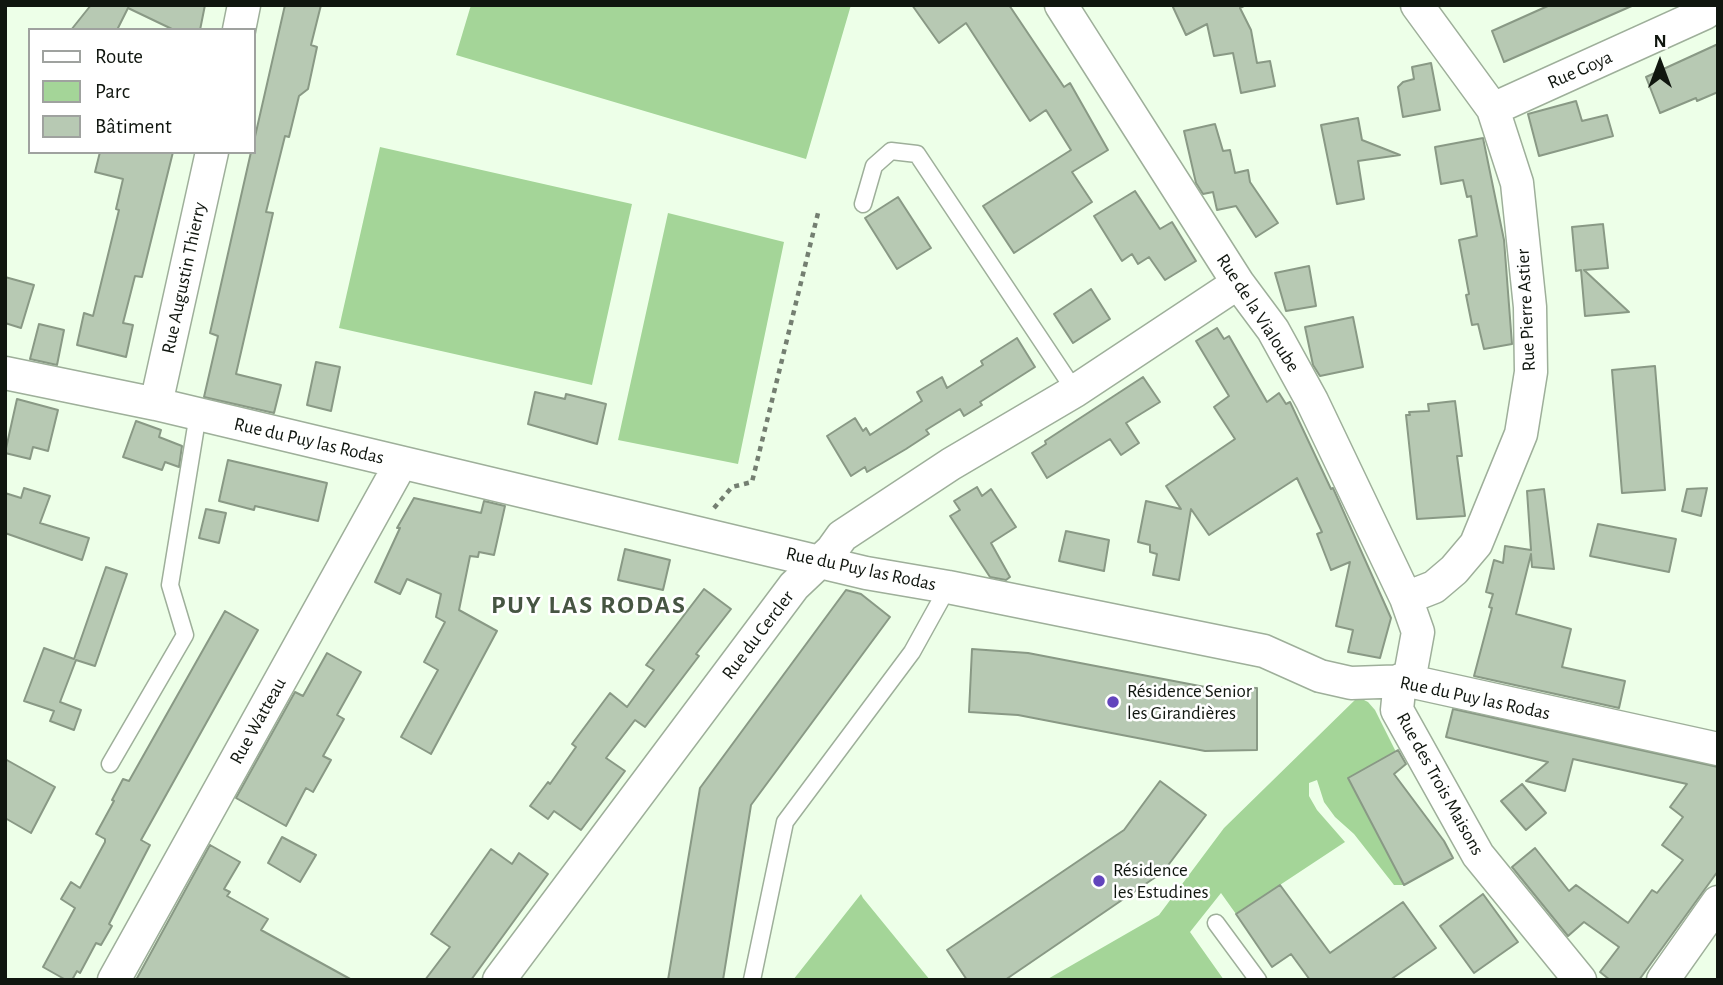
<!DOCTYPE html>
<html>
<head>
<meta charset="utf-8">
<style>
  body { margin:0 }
  #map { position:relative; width:1723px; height:985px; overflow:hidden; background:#edffe8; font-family:"Alegreya Sans",sans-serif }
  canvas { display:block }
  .frame { position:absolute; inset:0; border:7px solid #10160f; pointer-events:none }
  .legend { position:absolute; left:28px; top:28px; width:228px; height:126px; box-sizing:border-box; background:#fff; border:2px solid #9fa29f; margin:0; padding:9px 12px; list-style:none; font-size:21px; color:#10160f }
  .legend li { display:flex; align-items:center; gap:14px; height:35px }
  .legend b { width:35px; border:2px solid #9fa29f }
  .north { position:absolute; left:1625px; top:28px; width:70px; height:70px; -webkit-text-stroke:5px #fff; paint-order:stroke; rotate:0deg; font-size:19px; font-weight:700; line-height:28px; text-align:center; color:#10160f }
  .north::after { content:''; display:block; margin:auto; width:24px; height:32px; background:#10160f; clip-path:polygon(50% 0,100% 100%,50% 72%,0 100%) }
</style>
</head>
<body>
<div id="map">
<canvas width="1723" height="985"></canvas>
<div class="frame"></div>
<ul class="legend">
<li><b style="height:9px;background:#fff"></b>Route</li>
<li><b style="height:19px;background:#a4d598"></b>Parc</li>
<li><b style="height:19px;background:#b7c9b3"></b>Bâtiment</li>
</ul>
<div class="north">N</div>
</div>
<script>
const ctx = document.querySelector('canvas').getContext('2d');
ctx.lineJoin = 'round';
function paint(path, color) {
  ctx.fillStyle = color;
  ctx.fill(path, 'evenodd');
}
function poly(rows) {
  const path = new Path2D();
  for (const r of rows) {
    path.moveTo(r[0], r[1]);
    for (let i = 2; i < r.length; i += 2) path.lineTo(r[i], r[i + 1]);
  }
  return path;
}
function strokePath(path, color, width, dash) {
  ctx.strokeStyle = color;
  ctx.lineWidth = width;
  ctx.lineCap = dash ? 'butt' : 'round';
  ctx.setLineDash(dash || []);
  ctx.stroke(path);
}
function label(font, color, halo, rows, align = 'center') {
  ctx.font = font + ' "Alegreya Sans",sans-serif';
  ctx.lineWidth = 5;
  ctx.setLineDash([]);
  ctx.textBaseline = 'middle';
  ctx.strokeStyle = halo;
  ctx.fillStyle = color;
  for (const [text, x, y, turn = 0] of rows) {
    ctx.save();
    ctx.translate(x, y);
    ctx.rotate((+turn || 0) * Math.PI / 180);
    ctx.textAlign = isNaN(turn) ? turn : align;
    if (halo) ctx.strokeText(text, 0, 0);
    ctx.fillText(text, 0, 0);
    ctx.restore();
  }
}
paint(poly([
  [471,5,851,5,806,159,456,55],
  [380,147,632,204,592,385,339,328],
  [668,213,784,242,738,464,618,440],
  [1358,697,1368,702,1375,710,1396,752,1348,778,1404,885,1394,885,1354,834,1335,817,1324,802,1317,780,1309,783,1309,796,1317,810,1345,842,1236,914,1221,893,1190,932,1224,980,1046,980,1159,915,1224,828],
  [861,894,863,898,930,980,793,980]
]), '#a4d598');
const building = poly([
  [91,5,205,5,200,30,174,30,128,8,117,30,71,30,91,5],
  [285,5,321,5,311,45,317,47,308,89,299,96,289,137,285,136,266,212,273,213,236,374,281,385,274,413,204,397,218,336,210,333,251,152,254,152,254,141,285,5],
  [912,5,1009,5,1064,87,1070,83,1108,150,1072,172,1092,202,1014,253,983,206,1071,150,1046,110,1030,121,966,23,939,43,912,5],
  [1172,5,1246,5,1240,8,1251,30,1257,63,1270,61,1275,86,1241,93,1233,53,1214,56,1207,24,1186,35,1172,5],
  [1550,5,1634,5,1504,62,1492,31,1550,5],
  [1718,44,1718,92,1697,101,1696,98,1660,113,1646,77,1718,44],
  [1431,63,1440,110,1403,117,1398,87,1403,82,1414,79,1412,67,1431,63],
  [1576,101,1582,121,1607,115,1613,136,1539,156,1528,114,1576,101],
  [1358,118,1362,140,1400,155,1358,161,1364,199,1337,204,1321,125,1358,118],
  [1215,124,1223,151,1230,150,1235,173,1248,170,1250,182,1278,223,1256,237,1236,206,1217,210,1213,192,1203,194,1196,183,1184,131,1215,124],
  [1483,138,1504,240,1512,344,1484,349,1478,324,1472,325,1466,295,1469,294,1459,240,1477,236,1471,196,1467,197,1463,180,1441,184,1435,147,1483,138],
  [100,152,173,152,142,277,135,276,123,323,133,325,126,357,77,345,84,313,93,316,119,210,116,209,123,179,95,172,100,152],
  [1135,191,1160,229,1172,222,1196,261,1165,280,1149,257,1138,264,1132,254,1122,261,1094,216,1135,191],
  [898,197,931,248,897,269,865,218,898,197],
  [1603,224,1608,268,1584,270,1629,312,1585,316,1581,270,1576,271,1572,227,1603,224],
  [1309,266,1316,306,1286,311,1275,273,1309,266],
  [5,277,34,285,21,328,5,323,5,277],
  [1091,289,1110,319,1073,343,1054,314,1091,289],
  [1353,317,1363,367,1320,376,1313,365,1305,327,1353,317],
  [39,324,64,330,57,365,30,359,39,324],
  [1217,328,1224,339,1229,336,1267,402,1279,393,1286,404,1290,402,1331,489,1333,488,1391,618,1380,658,1348,652,1353,630,1336,626,1350,562,1331,570,1317,534,1322,532,1297,478,1209,535,1191,509,1179,580,1153,575,1157,554,1150,552,1150,545,1138,542,1146,501,1181,509,1166,486,1235,439,1214,407,1229,396,1196,341,1217,328],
  [1017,338,1035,367,980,402,982,405,964,416,960,409,926,430,929,434,906,449,867,472,865,467,851,476,827,436,855,418,863,431,866,428,870,435,922,401,917,392,942,377,947,388,983,365,981,361,1017,338],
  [316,362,340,367,331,411,307,405,316,362],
  [1655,366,1665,490,1622,493,1612,370,1655,366],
  [1143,377,1160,402,1126,423,1139,443,1121,455,1110,439,1047,478,1032,453,1046,444,1045,441,1143,377],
  [535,392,565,399,566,394,606,404,597,444,528,424,535,392],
  [17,399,58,410,48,451,33,447,30,459,5,453,17,399],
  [1455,401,1462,456,1457,456,1465,516,1417,519,1406,415,1410,415,1409,412,1429,411,1428,404,1455,401],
  [136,421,161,430,159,437,182,446,179,467,165,462,162,470,123,457,136,421],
  [228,460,327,483,318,521,255,506,254,510,219,501,228,460],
  [977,487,982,496,991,489,1016,527,991,543,1010,577,1006,580,990,577,950,516,960,510,954,501,977,487],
  [24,488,50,496,40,523,89,538,82,560,5,533,5,493,21,498,24,488],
  [1707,488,1701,516,1682,511,1687,489,1707,488],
  [1544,489,1554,569,1532,567,1531,554,1516,614,1571,629,1562,667,1625,681,1619,708,1474,676,1492,608,1489,607,1493,594,1486,592,1494,560,1503,563,1505,546,1531,550,1527,491,1544,489],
  [414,498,481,513,484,501,505,506,494,555,479,552,478,557,470,556,459,610,497,631,431,754,401,737,438,670,424,662,445,622,436,617,441,594,407,579,400,594,375,582,400,528,397,528,414,498],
  [206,509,226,513,219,543,199,538,206,509],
  [1598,524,1676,539,1669,572,1590,556,1598,524],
  [1066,531,1109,540,1104,571,1059,561,1066,531],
  [625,549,670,560,663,590,618,580,625,549],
  [106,567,127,574,95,666,76,660,60,702,81,710,74,730,50,721,54,711,24,701,44,648,74,659,106,567],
  [704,589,731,609,696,654,699,656,645,727,635,720,606,758,625,771,581,830,554,811,548,819,530,806,548,782,550,784,576,747,572,744,610,693,627,707,654,670,646,665,704,589],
  [846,590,861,594,890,617,751,805,723,980,668,980,700,788,846,590],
  [225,611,258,630,141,840,150,845,109,924,112,926,101,945,96,943,80,973,77,971,72,980,66,980,43,967,75,908,61,899,71,882,80,888,105,842,105,839,96,834,114,801,112,800,123,779,129,781,225,611],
  [972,649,1028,653,1205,687,1257,688,1257,750,1205,751,1018,715,969,712,972,649],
  [327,653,361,672,337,715,344,719,323,756,331,760,313,792,306,788,286,826,236,798,295,692,303,696,327,653],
  [1453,709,1718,767,1718,871,1639,980,1610,980,1600,972,1619,947,1584,922,1568,936,1512,867,1535,848,1569,891,1576,885,1628,923,1652,890,1657,893,1683,860,1662,845,1683,817,1670,807,1687,784,1573,759,1565,791,1526,781,1548,762,1446,737,1453,709],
  [1398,750,1406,764,1394,774,1444,841,1453,858,1404,885,1348,778,1398,750],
  [5,759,55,787,31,833,5,818,5,759],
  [1160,781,1206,815,1163,872,1005,980,967,980,947,950,1124,830,1160,781],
  [1522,784,1546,813,1526,830,1501,801,1522,784],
  [282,837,316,855,300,882,268,863,282,837],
  [210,845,240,862,224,889,230,892,227,896,268,919,261,930,352,980,136,980,210,845],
  [491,849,512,864,519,853,548,874,471,980,425,980,450,947,431,934,491,849],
  [1280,885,1330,953,1403,902,1436,948,1390,980,1310,980,1291,954,1272,967,1236,914,1280,885],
  [1483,894,1518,942,1474,973,1440,926,1483,894]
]);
paint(building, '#b7c9b3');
strokePath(building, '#899985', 2);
const lane = poly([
  [863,204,874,166,891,151,917,154,1075,391],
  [110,764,185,635,170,585,198,414],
  [1216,923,1258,980],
  [752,980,785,822,912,652,948,587]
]);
const street = poly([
  [1061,5,1238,283,1273,330,1312,401,1406,598,1418,632,1409,681],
  [239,30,244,5],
  [1493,109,1705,13,1708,5],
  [5,373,156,404,866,573,948,587,1264,651,1320,676,1351,683,1409,681,1718,749],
  [156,404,212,152],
  [1406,598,1434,587,1454,570,1476,544,1521,434,1531,372,1530,307,1517,183,1493,109,1417,5],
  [1400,680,1397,710,1478,855,1580,980],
  [114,980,401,463],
  [499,980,794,586,832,550,842,536,951,464,1075,391,1238,283],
  [1663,980,1718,902]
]);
strokePath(lane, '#9eaf9a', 19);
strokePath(street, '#9eaf9a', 35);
strokePath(poly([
  [714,508,732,487,752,482,819,209]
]), '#747f71', 4.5, [5, 5]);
strokePath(lane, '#fff', 16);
strokePath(street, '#fff', 32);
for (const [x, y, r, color] of [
  [1113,702,7,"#6244bc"],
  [1099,881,7,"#6244bc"]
]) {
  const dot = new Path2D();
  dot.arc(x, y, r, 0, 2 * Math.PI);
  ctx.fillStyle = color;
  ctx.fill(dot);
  strokePath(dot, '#fff', 2.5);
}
label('19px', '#10160f', '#fff', [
  ["Rue Goya",1580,70,-24],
  ["Rue Augustin Thierry",184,278,-78],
  ["Rue Pierre Astier",1526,310,-93],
  ["Rue de la Vialoube",1258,313,57],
  ["Rue du Puy las Rodas",309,441,13],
  ["Rue du Puy las Rodas",861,569,12],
  ["Rue du Cercler",758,635,-53],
  ["Rue du Puy las Rodas",1475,698,12],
  ["Rue Watteau",258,721,-61],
  ["Rue des Trois Maisons",1440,784,61]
]);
label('19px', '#10160f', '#fff', [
  ["Résidence Senior",1127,691],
  ["les Girandières",1127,713],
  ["Résidence",1113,870],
  ["les Estudines",1113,892]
], 'left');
ctx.letterSpacing = '2px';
label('bold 26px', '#465542', '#fff', [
  ["PUY LAS RODAS",589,605]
]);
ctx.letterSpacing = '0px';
</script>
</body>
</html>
